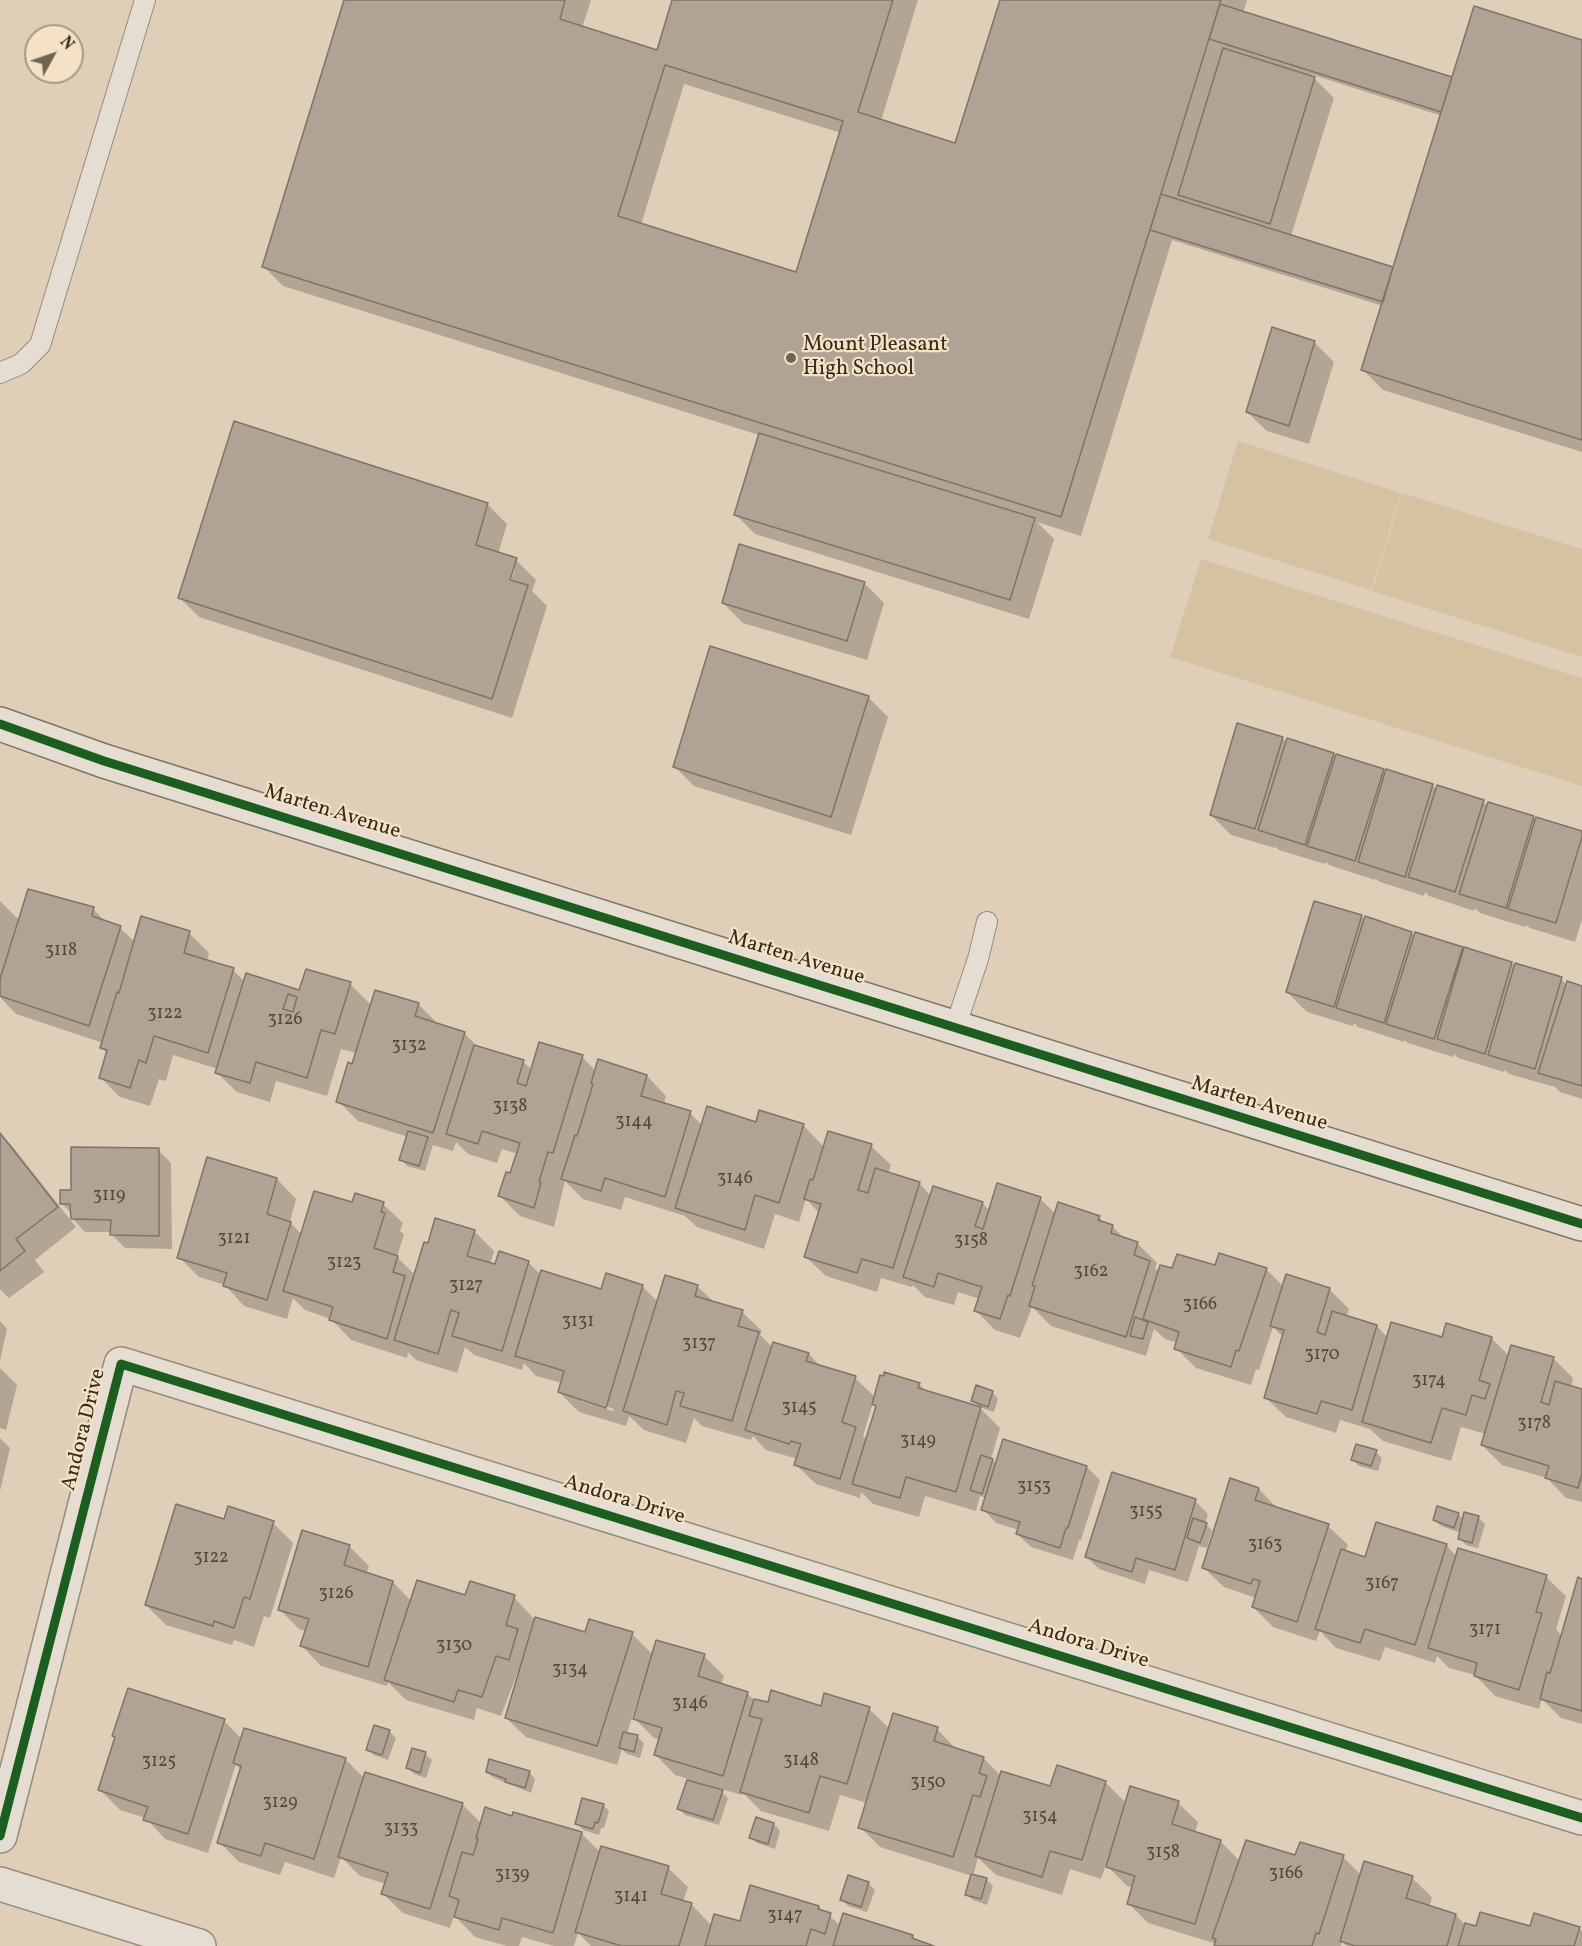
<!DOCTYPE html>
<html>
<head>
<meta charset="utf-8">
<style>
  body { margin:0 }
  #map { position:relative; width:1582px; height:1946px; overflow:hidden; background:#dfcfb8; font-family:Vollkorn,serif }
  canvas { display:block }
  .north { position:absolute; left:24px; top:24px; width:60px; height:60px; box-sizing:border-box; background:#f5e2c6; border:2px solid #a89883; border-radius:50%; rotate:50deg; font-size:16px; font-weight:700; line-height:24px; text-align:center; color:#352a1e }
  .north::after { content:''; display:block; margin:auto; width:21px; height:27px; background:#706454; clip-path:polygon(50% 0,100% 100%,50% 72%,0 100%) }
</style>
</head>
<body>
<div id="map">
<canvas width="1582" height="1946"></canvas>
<div class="north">N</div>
</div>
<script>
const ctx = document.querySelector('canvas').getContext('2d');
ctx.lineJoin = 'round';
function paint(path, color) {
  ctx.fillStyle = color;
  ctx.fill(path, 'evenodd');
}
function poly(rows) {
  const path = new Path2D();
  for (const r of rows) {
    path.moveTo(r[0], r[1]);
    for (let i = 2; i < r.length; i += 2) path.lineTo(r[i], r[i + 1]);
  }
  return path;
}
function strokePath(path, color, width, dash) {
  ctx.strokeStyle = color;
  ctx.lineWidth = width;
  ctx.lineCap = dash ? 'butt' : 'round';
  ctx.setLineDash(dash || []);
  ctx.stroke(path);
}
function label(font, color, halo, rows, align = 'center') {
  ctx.font = font + ' Vollkorn,serif';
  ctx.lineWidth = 4.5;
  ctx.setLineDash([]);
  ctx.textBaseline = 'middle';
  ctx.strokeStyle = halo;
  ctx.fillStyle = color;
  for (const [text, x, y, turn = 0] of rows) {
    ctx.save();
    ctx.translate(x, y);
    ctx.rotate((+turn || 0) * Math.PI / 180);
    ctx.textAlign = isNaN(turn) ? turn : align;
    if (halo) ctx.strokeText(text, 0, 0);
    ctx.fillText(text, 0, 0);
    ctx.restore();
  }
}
paint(poly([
  [1238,441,1401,493,1371,590,1208,539],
  [1402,493,1582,549,1582,657,1372,591],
  [1201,559,1582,678,1582,786,1170,657]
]), '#d6c1a3');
paint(poly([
  [346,0,591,0,582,28,658,52,674,0,918,0,881,121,956,145,1001,0,1247,0,1243,13,1453,79,1582,42,1582,452,1383,390,1363,370,1383,306,1172,240,1081,536,1037,522,1054,539,1029,619,755,534,735,514,759,435,283,286,263,266],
  [1310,74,1442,116,1394,270,1291,236,1334,98],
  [684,84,841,133,797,274,641,225],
  [1314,342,1334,362,1309,444,1267,431,1247,412],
  [488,505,507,524,498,554,516,560,536,580,532,591,547,606,512,718,199,617,179,597],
  [512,569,515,569,509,587,506,586],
  [864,583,884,603,867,660,743,623,723,603],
  [868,697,888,717,851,835,694,786,675,767],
  [1282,738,1287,743,1333,754,1337,758,1383,770,1387,774,1432,785,1437,790,1483,802,1488,806,1533,817,1537,821,1582,833,1582,920,1575,942,1530,928,1526,925,1525,927,1480,913,1475,908,1474,911,1429,896,1425,892,1424,896,1380,882,1375,878,1375,880,1329,865,1326,862,1325,864,1279,850,1275,846,1275,848,1231,835,1211,815],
  [0,901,20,921,93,909,107,923,120,928,135,942,189,933,209,953,207,961,233,970,245,982,300,992,350,984,372,1006,418,1004,438,1024,464,1033,478,1047,523,1062,532,1070,582,1057,596,1071,599,1061,647,1076,666,1096,664,1104,690,1113,702,1125,803,1125,824,1147,871,1146,891,1165,888,1174,919,1183,931,1196,982,1203,990,1211,1040,1199,1056,1214,1099,1217,1106,1225,1112,1226,1126,1240,1137,1243,1157,1263,1155,1268,1159,1272,1216,1267,1266,1269,1283,1286,1329,1289,1349,1309,1346,1317,1377,1326,1388,1338,1491,1338,1509,1356,1512,1346,1554,1359,1573,1378,1571,1388,1582,1391,1582,1502,1566,1498,1547,1478,1502,1465,1482,1445,1486,1434,1461,1427,1451,1461,1383,1441,1370,1429,1340,1420,1336,1433,1286,1417,1266,1398,1283,1337,1273,1327,1259,1370,1256,1369,1251,1385,1196,1368,1176,1348,1178,1343,1165,1339,1154,1329,1146,1356,1051,1326,1032,1307,1020,1338,995,1330,976,1311,980,1299,958,1292,954,1305,925,1297,913,1285,912,1287,881,1278,877,1292,826,1276,806,1257,819,1213,806,1199,799,1222,775,1214,764,1249,697,1227,685,1216,625,1197,621,1210,583,1199,565,1181,554,1227,520,1216,500,1196,511,1175,518,1154,502,1149,497,1163,468,1154,456,1142,453,1151,433,1145,425,1171,407,1166,401,1159,408,1137,358,1121,338,1101,357,1053,341,1049,327,1096,276,1081,270,1102,237,1092,217,1073,218,1069,173,1055,166,1081,159,1079,150,1106,120,1097,101,1078,108,1054,102,1048,103,1043,16,1014,0,997],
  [1361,916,1365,920,1412,933,1415,937,1462,948,1465,951,1511,963,1516,967,1561,979,1567,985,1582,987,1582,1099,1560,1092,1555,1087,1509,1074,1505,1070,1504,1072,1458,1058,1454,1054,1453,1057,1408,1043,1404,1040,1404,1042,1358,1027,1354,1023,1353,1026,1307,1012,1287,992],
  [0,1133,12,1146,76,1227,35,1260,44,1272,9,1298,0,1289],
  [158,1150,171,1163,172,1249,125,1248,112,1235,112,1232,85,1232,72,1218,72,1214,61,1203,72,1192],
  [208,1159,277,1179,296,1199,290,1222,302,1235,353,1204,383,1204,403,1223,400,1231,404,1234,397,1257,415,1275,429,1245,474,1231,494,1251,490,1264,496,1266,528,1262,541,1275,602,1291,642,1286,658,1302,697,1286,715,1303,742,1312,762,1331,760,1335,773,1348,809,1354,821,1367,855,1378,875,1397,919,1384,928,1393,981,1409,1000,1428,991,1459,997,1465,1087,1467,1100,1480,1081,1540,1079,1540,1073,1560,1031,1547,1017,1534,1019,1530,996,1523,983,1509,987,1498,980,1496,976,1511,925,1496,919,1517,873,1504,861,1492,860,1498,816,1484,796,1465,798,1459,766,1450,753,1436,751,1440,702,1426,694,1418,686,1443,644,1430,629,1416,626,1426,579,1412,559,1392,562,1383,536,1376,524,1363,522,1370,474,1355,465,1347,457,1373,416,1360,408,1352,407,1358,351,1340,331,1319,305,1310,293,1298,287,1319,244,1306,225,1285,199,1277,179,1257],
  [581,1398,614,1409,613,1411,581,1401],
  [873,1403,877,1407,867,1440,863,1436],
  [0,1321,7,1329,0,1361],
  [0,1368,17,1385,6,1430,0,1428],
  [992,1392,998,1399,994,1412,979,1407,973,1401],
  [0,1438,10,1448,0,1491],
  [1376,1452,1382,1458,1378,1471,1359,1466,1352,1459],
  [1259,1489,1279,1510,1328,1526,1348,1545,1345,1552,1365,1559,1446,1545,1457,1557,1546,1577,1566,1596,1556,1629,1562,1636,1582,1580,1582,1724,1561,1718,1542,1699,1539,1709,1495,1696,1475,1675,1449,1668,1437,1656,1435,1663,1385,1647,1380,1661,1336,1648,1320,1631,1316,1641,1273,1627,1253,1607,1256,1598,1224,1587,1204,1568],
  [1195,1501,1208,1514,1205,1524,1212,1530,1207,1548,1199,1546,1188,1582,1149,1570,1145,1584,1099,1569,1086,1556],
  [1458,1514,1464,1520,1478,1517,1485,1524,1478,1548,1466,1545,1459,1538,1461,1533,1441,1526,1434,1520],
  [273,1523,293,1543,270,1618,264,1616,254,1647,234,1640,232,1645,166,1625,146,1605],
  [349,1546,369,1566,366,1574,393,1582,411,1601,466,1597,514,1597,533,1618,586,1634,632,1634,653,1655,657,1642,704,1656,724,1676,721,1685,747,1693,754,1700,769,1704,869,1709,890,1729,937,1729,957,1750,983,1758,1001,1776,1051,1788,1105,1782,1127,1804,1178,1803,1198,1822,1195,1833,1220,1841,1240,1861,1296,1857,1343,1857,1361,1875,1412,1878,1432,1897,1429,1907,1456,1915,1465,1925,1477,1928,1579,1928,1582,1931,1582,1946,1347,1946,1342,1942,1341,1946,1216,1946,1217,1944,1148,1923,1129,1904,1133,1888,1127,1886,1106,1865,1101,1879,1070,1869,1062,1895,996,1875,978,1858,973,1876,986,1879,993,1886,987,1905,973,1900,966,1894,972,1876,880,1847,860,1827,867,1803,840,1795,829,1831,761,1811,743,1793,742,1795,718,1788,728,1798,719,1825,685,1815,679,1808,688,1779,675,1775,656,1755,660,1740,654,1738,635,1719,642,1695,639,1695,627,1734,637,1737,644,1743,640,1758,627,1754,622,1749,617,1765,526,1737,506,1718,520,1672,518,1671,501,1716,477,1708,474,1720,406,1700,388,1682,387,1686,321,1666,302,1646,306,1631,299,1629,279,1609],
  [224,1721,242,1739,345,1759,364,1778,366,1774,463,1805,482,1824,513,1818,581,1833,600,1852,668,1868,688,1887,683,1902,691,1904,712,1926,741,1923,819,1907,841,1926,912,1936,918,1941,932,1946,591,1946,578,1933,574,1946,554,1946,522,1937,519,1946,507,1946,475,1937,454,1915,450,1928,403,1913,383,1894,386,1884,360,1876,341,1857,334,1878,285,1862,280,1875,239,1862,219,1842,241,1770,236,1764,208,1853,165,1839,146,1818,120,1810,100,1790],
  [389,1731,396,1738,388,1760,374,1755,368,1749],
  [425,1754,432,1760,426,1778,414,1774,408,1768],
  [487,1772,529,1772,535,1779,531,1793,494,1778],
  [603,1805,609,1811,604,1828,601,1828,599,1835,583,1830,577,1824],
  [774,1824,780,1831,775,1849,757,1843,751,1837],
  [868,1883,875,1890,867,1912,848,1906,842,1900]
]), '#0003');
const building = poly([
  [344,0,565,0,560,19,657,50,672,0,893,0,858,112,955,143,1000,0,1221,0,1061,517,262,267,344,0],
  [665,65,843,121,796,272,618,216,665,65],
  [1220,4,1452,77,1441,112,1209,39,1220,4],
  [1474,6,1582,40,1582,440,1361,370,1474,6],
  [1223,48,1315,77,1270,224,1178,195,1223,48],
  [1161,194,1393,267,1383,302,1150,230,1161,194],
  [1272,327,1315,341,1289,426,1246,412,1272,327],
  [234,421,488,503,476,545,517,558,510,580,528,585,492,699,178,598,234,421],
  [759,433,1035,518,1010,600,734,515,759,433],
  [739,544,865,582,847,641,722,603,739,544],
  [710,646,869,696,831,817,673,767,710,646],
  [1237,723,1283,737,1255,829,1210,815,1237,723],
  [1287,738,1334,753,1305,845,1258,830,1287,738],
  [1336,754,1384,769,1355,861,1307,846,1336,754],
  [1386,769,1433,784,1405,877,1358,862,1386,769],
  [1437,785,1484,800,1455,892,1408,877,1437,785],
  [1488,802,1534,816,1506,908,1459,894,1488,802],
  [1536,817,1582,831,1582,837,1556,923,1508,909,1536,817],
  [28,889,94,907,92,916,121,926,89,1026,0,996,0,979,28,889],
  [1314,901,1362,915,1334,1007,1286,992,1314,901],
  [141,916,190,931,184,953,234,968,208,1053,154,1036,146,1063,139,1060,130,1088,99,1078,107,1050,100,1048,117,992,119,993,141,916],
  [1365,916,1412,932,1384,1023,1336,1008,1365,916],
  [1415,932,1463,947,1434,1039,1386,1024,1415,932],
  [1464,947,1512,962,1485,1054,1437,1039,1464,947],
  [1515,963,1562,977,1535,1069,1488,1055,1515,963],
  [306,969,351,982,335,1034,321,1030,307,1078,256,1062,250,1083,215,1073,246,973,299,990,306,969],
  [288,994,297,997,293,1012,283,1009,288,994],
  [1567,981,1582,986,1582,1086,1538,1073,1567,981],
  [375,990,419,1003,415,1016,465,1032,433,1133,336,1102,348,1062,352,1064,375,990],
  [539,1042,583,1055,553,1153,548,1152,539,1182,541,1183,534,1208,498,1196,506,1172,510,1173,520,1143,482,1131,478,1144,446,1134,474,1045,524,1060,517,1083,526,1086,539,1042],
  [598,1059,647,1075,641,1096,691,1111,665,1197,605,1178,601,1191,561,1179,575,1135,577,1136,593,1084,591,1083,598,1059],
  [707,1106,756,1122,759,1110,804,1124,779,1203,755,1195,745,1230,675,1208,707,1106],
  [408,1131,428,1137,419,1166,399,1160,408,1131],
  [828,1131,872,1144,858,1190,868,1193,875,1168,920,1182,893,1268,862,1259,857,1273,804,1257,821,1204,804,1199,810,1179,813,1180,828,1131],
  [0,1133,58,1207,16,1239,25,1251,0,1271,0,1133],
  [71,1147,159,1148,159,1236,110,1235,111,1220,71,1219,70,1204,60,1204,60,1190,71,1190,71,1147],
  [207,1157,277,1178,267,1214,291,1222,267,1300,223,1286,227,1273,177,1258,207,1157],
  [997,1183,1041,1197,1010,1296,1008,1295,1000,1319,974,1311,982,1287,938,1273,934,1287,903,1277,933,1186,983,1202,975,1226,983,1229,997,1183],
  [314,1191,352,1202,355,1193,384,1202,381,1212,385,1213,374,1248,398,1256,393,1272,405,1276,387,1339,329,1320,333,1307,283,1291,314,1191],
  [1058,1202,1100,1216,1098,1220,1113,1225,1111,1233,1138,1242,1134,1255,1150,1261,1126,1337,1029,1306,1035,1286,1032,1286,1058,1202],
  [435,1218,475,1230,467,1256,495,1264,499,1251,529,1261,502,1351,452,1336,459,1313,451,1310,438,1354,394,1340,424,1242,428,1243,435,1218],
  [1219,1253,1267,1268,1239,1351,1236,1350,1231,1367,1174,1349,1179,1332,1143,1319,1160,1265,1172,1268,1177,1254,1215,1265,1219,1253],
  [541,1270,601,1289,606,1273,643,1285,606,1408,558,1392,564,1371,515,1356,541,1270],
  [1286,1274,1330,1288,1317,1332,1325,1335,1332,1311,1377,1325,1352,1410,1321,1401,1317,1414,1264,1398,1284,1330,1270,1326,1286,1274],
  [665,1275,698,1285,695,1296,743,1310,738,1326,759,1332,732,1421,680,1406,684,1393,676,1391,667,1425,623,1411,665,1275],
  [1135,1317,1148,1322,1143,1339,1130,1336,1135,1317],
  [1391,1322,1442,1337,1446,1323,1492,1337,1479,1380,1490,1384,1485,1399,1472,1395,1466,1415,1442,1408,1431,1443,1362,1422,1391,1322],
  [773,1342,809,1353,806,1361,856,1376,842,1422,856,1427,840,1479,794,1465,801,1444,791,1441,789,1444,745,1430,773,1342],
  [1511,1345,1554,1357,1541,1402,1549,1405,1555,1381,1582,1389,1582,1474,1578,1488,1545,1478,1549,1466,1481,1445,1511,1345],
  [884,1372,920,1383,918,1388,981,1407,956,1492,906,1477,900,1498,852,1484,876,1406,872,1404,880,1375,884,1376,884,1372],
  [976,1385,993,1391,988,1407,971,1401,976,1385],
  [1003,1439,1087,1466,1068,1528,1066,1528,1060,1548,1016,1534,1020,1522,981,1510,1003,1439],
  [1356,1444,1377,1450,1371,1466,1351,1460,1356,1444],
  [981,1455,993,1459,982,1494,970,1490,981,1455],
  [1112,1472,1196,1499,1175,1570,1136,1558,1132,1572,1085,1557,1112,1472],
  [1230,1478,1259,1488,1255,1500,1329,1524,1297,1622,1252,1607,1260,1581,1253,1579,1251,1584,1202,1568,1230,1478],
  [176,1504,224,1519,228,1506,274,1521,250,1599,244,1597,234,1628,214,1621,213,1626,145,1605,176,1504],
  [1437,1506,1459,1513,1454,1528,1433,1520,1437,1506],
  [1464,1512,1479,1516,1472,1543,1458,1539,1464,1512],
  [1193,1518,1207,1523,1200,1543,1187,1538,1193,1518],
  [1376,1522,1447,1544,1415,1645,1365,1629,1360,1643,1315,1629,1341,1549,1365,1557,1376,1522],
  [302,1530,350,1545,344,1565,393,1581,368,1667,300,1646,309,1619,278,1610,302,1530],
  [1458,1548,1547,1575,1536,1612,1542,1613,1519,1690,1474,1676,1477,1663,1428,1648,1458,1548],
  [1578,1577,1582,1579,1582,1711,1540,1699,1547,1672,1550,1673,1578,1577],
  [417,1580,465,1595,470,1581,515,1595,506,1625,518,1629,509,1660,496,1656,482,1697,458,1690,454,1702,384,1680,417,1580],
  [535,1617,585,1632,589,1619,633,1632,597,1746,505,1718,535,1617],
  [656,1640,705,1654,698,1676,748,1692,723,1776,654,1755,662,1728,633,1719,656,1640],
  [128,1688,225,1719,188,1834,143,1820,148,1807,98,1790,115,1737,112,1736,128,1688],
  [771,1690,821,1706,824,1693,870,1707,847,1784,820,1776,809,1813,740,1792,762,1719,749,1716,754,1699,768,1702,771,1690],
  [893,1713,938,1727,934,1741,984,1757,979,1773,987,1776,980,1797,973,1795,953,1857,858,1828,893,1713],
  [374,1725,390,1730,382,1755,366,1750,374,1725],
  [244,1728,346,1758,314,1859,265,1843,261,1856,217,1843,241,1766,233,1763,244,1728],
  [623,1732,638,1735,634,1752,619,1748,623,1732],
  [412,1748,426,1752,420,1773,406,1768,412,1748],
  [489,1759,530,1771,525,1788,505,1782,506,1779,486,1772,489,1759],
  [1057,1765,1106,1781,1082,1860,1050,1851,1042,1877,975,1856,1001,1771,1050,1786,1057,1765],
  [365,1772,463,1803,430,1909,381,1894,388,1873,338,1857,365,1772],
  [687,1780,723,1790,713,1820,677,1809,687,1780],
  [1130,1786,1179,1801,1172,1824,1221,1840,1195,1924,1127,1904,1135,1876,1106,1867,1130,1786],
  [582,1798,604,1804,598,1823,595,1822,593,1829,575,1824,582,1798],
  [485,1807,512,1816,513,1812,582,1832,553,1933,502,1918,499,1930,454,1917,459,1900,449,1896,462,1852,473,1855,478,1839,476,1838,485,1807],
  [756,1817,774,1823,768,1844,749,1838,756,1817],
  [1246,1840,1295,1855,1300,1842,1344,1855,1319,1934,1316,1933,1312,1946,1214,1946,1216,1939,1212,1938,1246,1840],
  [601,1846,669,1866,661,1894,692,1903,679,1946,622,1946,575,1932,601,1846],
  [1364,1861,1413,1876,1406,1898,1456,1914,1447,1946,1355,1946,1340,1941,1364,1861],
  [971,1874,987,1878,981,1899,965,1895,971,1874],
  [848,1875,869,1882,861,1907,840,1900,848,1875],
  [750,1885,819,1906,818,1909,831,1913,825,1934,811,1929,806,1946,705,1946,714,1914,740,1921,750,1885],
  [1480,1912,1530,1926,1534,1913,1580,1927,1574,1946,1458,1946,1465,1923,1476,1926,1480,1912],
  [843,1913,913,1935,912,1938,934,1946,833,1946,843,1913]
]);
paint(building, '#aea394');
strokePath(building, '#7e7467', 1.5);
const lane = poly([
  [0,373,21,364,40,345,145,0],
  [955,1028,978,959,987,922]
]);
const street = poly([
  [0,1836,121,1364,1582,1818],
  [0,1884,199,1946]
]);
const secondary = poly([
  [0,724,104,761,1582,1224]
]);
strokePath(lane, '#958b7d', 22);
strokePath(street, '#958b7d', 36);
strokePath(secondary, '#7e7467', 36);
strokePath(lane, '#e5ddd1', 20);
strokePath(street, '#e5ddd1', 33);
strokePath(secondary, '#e5ddd1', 33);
strokePath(poly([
  [0,724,104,761,1582,1224],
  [0,1836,121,1364,1582,1818]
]), '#1b5e20', 9);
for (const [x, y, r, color] of [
  [791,358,6,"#706454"]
]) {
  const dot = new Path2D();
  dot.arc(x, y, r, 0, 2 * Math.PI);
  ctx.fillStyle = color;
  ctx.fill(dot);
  strokePath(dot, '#f5e2c6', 2);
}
label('18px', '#53483c', null, [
  ["3118",61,952],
  ["3122",165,1015],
  ["3126",285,1021],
  ["3132",409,1047],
  ["3138",510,1108],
  ["3144",634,1123],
  ["3146",735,1180],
  ["3119",109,1197],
  ["3121",234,1240],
  ["3158",971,1242],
  ["3123",344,1264],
  ["3162",1091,1273],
  ["3127",466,1287],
  ["3166",1200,1306],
  ["3131",578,1323],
  ["3137",699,1345],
  ["3170",1322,1356],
  ["3174",1429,1382],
  ["3145",799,1409],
  ["3178",1534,1425],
  ["3149",918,1442],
  ["3153",1034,1488],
  ["3155",1146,1513],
  ["3163",1265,1546],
  ["3122",211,1559],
  ["3167",1382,1585],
  ["3126",336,1595],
  ["3171",1485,1631],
  ["3130",454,1647],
  ["3134",570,1671],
  ["3146",690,1705],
  ["3148",801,1762],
  ["3125",159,1763],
  ["3150",928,1784],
  ["3129",280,1804],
  ["3154",1040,1818],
  ["3133",401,1830],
  ["3158",1163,1854],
  ["3166",1286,1875],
  ["3139",512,1876],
  ["3141",631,1898],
  ["3147",785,1917]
]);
label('21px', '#352a1e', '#f5e2c6', [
  ["Mount Pleasant",803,346],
  ["High School",803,370]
], 'left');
label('21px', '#352a1e', '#f5e2c6', [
  ["Marten Avenue",332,813,17],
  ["Marten Avenue",796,959,17],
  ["Marten Avenue",1259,1105,17],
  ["Andora Drive",85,1430,-76],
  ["Andora Drive",624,1501,17],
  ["Andora Drive",1088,1645,17]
]);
</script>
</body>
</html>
